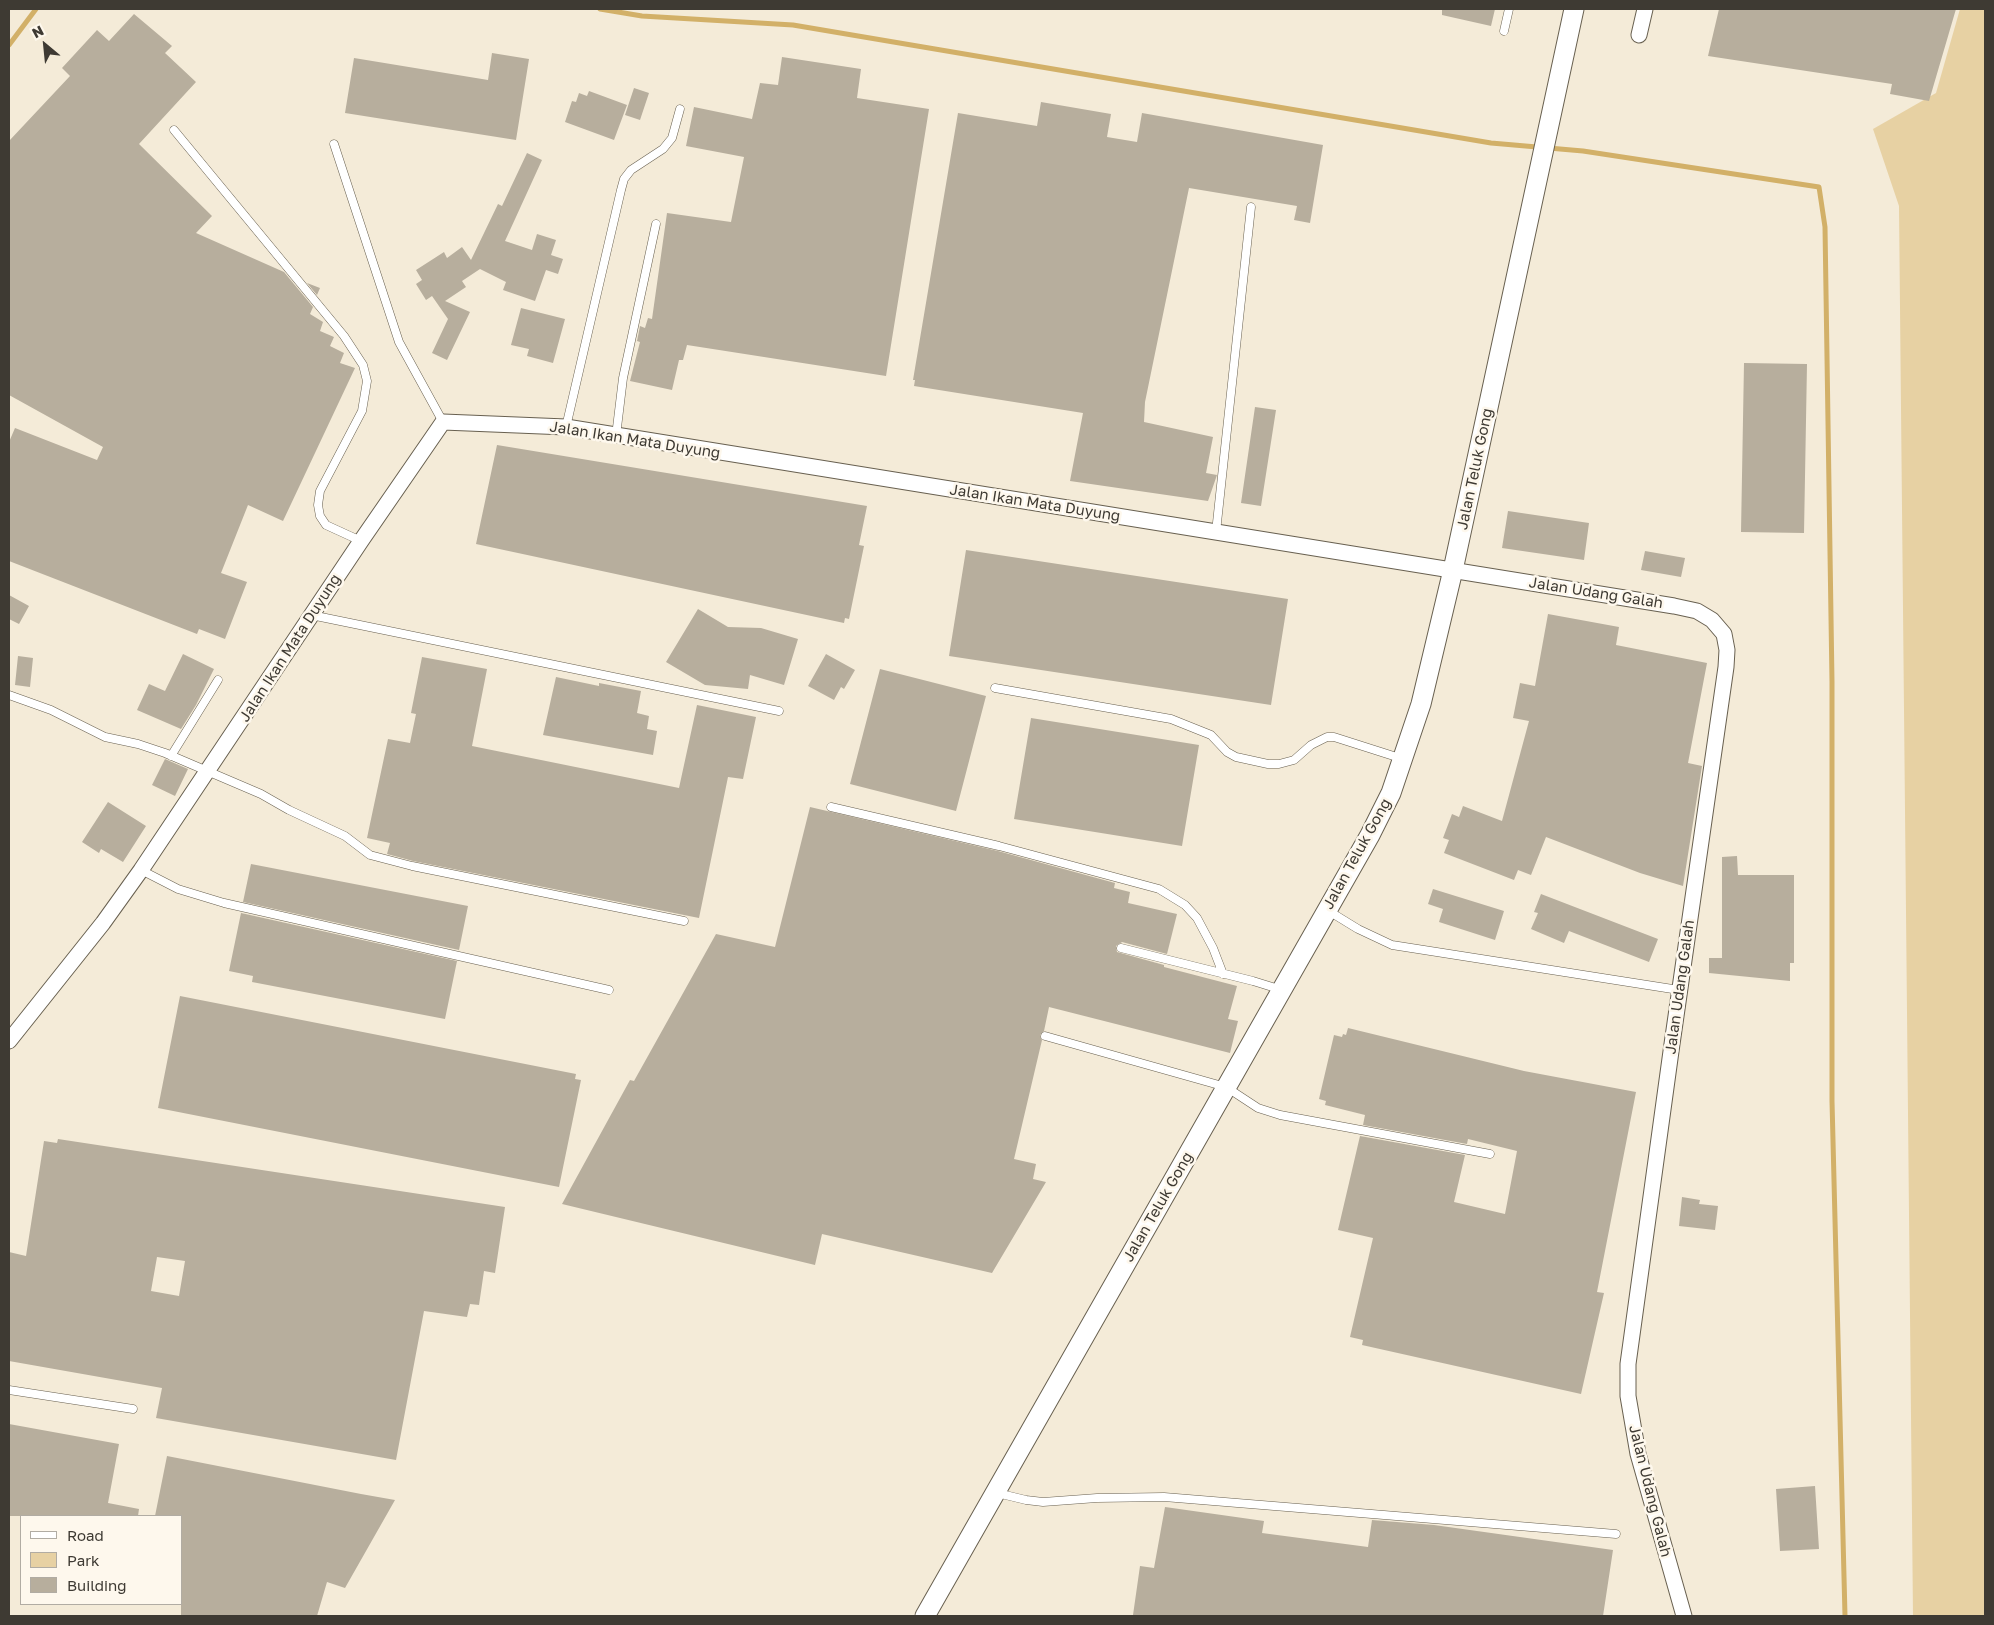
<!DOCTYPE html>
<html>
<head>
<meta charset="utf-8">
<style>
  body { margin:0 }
  #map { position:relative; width:1994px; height:1625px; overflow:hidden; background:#f4ebd8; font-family:"Golos Text",sans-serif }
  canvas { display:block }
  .frame { position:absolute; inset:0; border:10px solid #3e3a33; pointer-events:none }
  .legend { position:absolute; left:20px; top:1515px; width:162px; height:90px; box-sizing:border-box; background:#fef8ed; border:1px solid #b1aca3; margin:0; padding:6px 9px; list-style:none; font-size:15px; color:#3e3a33 }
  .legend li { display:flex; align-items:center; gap:10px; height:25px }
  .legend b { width:25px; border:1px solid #b1aca3 }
  .north { position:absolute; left:20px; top:20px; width:50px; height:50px; -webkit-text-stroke:4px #fef8ed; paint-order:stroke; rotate:332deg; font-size:14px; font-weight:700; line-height:20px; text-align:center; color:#3e3a33 }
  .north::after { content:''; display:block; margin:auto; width:18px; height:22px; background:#3e3a33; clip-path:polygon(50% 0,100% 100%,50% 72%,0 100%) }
</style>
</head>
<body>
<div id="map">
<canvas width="1994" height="1625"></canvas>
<div class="frame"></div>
<ul class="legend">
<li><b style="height:6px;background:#fff"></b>Road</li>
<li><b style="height:14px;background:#e7d1a3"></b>Park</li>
<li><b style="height:14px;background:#b7ae9d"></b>Building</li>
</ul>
<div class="north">N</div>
</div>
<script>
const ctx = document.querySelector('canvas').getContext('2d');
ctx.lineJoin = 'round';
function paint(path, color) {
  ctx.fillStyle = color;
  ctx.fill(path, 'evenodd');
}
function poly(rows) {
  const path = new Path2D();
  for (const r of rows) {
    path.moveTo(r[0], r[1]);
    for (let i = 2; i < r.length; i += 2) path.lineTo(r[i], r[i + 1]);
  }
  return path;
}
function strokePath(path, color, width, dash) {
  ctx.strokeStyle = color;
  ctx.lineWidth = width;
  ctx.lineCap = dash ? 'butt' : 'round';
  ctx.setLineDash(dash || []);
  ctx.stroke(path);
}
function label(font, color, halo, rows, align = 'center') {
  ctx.font = font + ' "Golos Text",sans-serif';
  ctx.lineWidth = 5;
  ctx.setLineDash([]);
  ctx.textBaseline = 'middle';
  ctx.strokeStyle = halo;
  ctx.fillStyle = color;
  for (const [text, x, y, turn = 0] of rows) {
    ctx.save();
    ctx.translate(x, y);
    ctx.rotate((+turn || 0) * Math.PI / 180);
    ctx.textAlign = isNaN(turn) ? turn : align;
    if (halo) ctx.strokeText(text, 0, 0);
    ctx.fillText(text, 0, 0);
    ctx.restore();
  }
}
paint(poly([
  [1960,9,1985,9,1985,1616,1913,1616,1899,206,1873,129,1936,93]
]), '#e7d1a3');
strokePath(poly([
  [600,9,642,16,793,25,1491,143,1583,151,1819,187,1825,227,1832,682,1832,1101,1845,1616],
  [9,45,36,9]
]), '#d2b068', 5);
paint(poly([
  [1442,9,1495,9,1491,26,1442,15],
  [1719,9,1956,9,1929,101,1890,94,1892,84,1708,56],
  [134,14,172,46,165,53,196,82,139,144,212,216,196,233,284,272,313,307,310,314,323,322,320,331,334,337,330,346,344,353,340,363,355,368,283,521,248,505,221,573,247,582,225,639,199,629,197,634,9,561,9,442,15,428,97,460,103,447,9,395,9,141,70,76,62,68,97,30,109,41],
  [492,53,529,59,516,140,345,113,354,58,488,80],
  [782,57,861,69,857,98,929,109,886,376,687,345,683,360,679,360,672,390,630,381,640,342,637,341,640,326,645,328,648,318,652,319,667,213,731,222,744,157,686,146,694,107,752,119,760,83,778,85],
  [634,88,649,93,640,120,625,115],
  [589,91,627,105,614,140,565,122,572,101,576,102,579,93,587,96],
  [1041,102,1111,114,1107,137,1137,142,1142,113,1323,145,1310,223,1294,220,1297,206,1189,188,1145,402,1144,422,1213,437,1206,473,1217,475,1208,501,1070,481,1083,413,914,386,915,380,913,380,958,113,1037,126],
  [527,153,542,160,505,241,532,250,537,234,556,240,551,255,563,259,558,274,546,270,535,301,503,290,506,282,480,269,462,281,466,287,445,301,470,312,447,360,432,353,448,319,432,296,426,300,416,284,422,280,416,270,444,252,447,258,462,247,471,260,498,204,502,206],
  [307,283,320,288,317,295],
  [521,308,565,319,553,363,527,356,529,349,511,345],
  [1744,363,1807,364,1804,533,1741,532],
  [1255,407,1276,410,1261,506,1241,503],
  [497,445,867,506,859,545,864,546,849,619,845,618,844,623,476,544],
  [1508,511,1589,523,1584,560,1502,548],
  [966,550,1288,599,1271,705,949,656],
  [1645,551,1685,558,1681,577,1641,570],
  [9,595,29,606,19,624,9,619],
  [698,609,728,627,761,628,798,639,784,685,750,675,748,689,705,685,666,662],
  [1548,614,1619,627,1616,645,1707,663,1688,763,1702,766,1683,886,1640,873,1546,837,1531,875,1518,870,1514,880,1444,853,1449,840,1443,838,1452,814,1459,817,1463,806,1502,821,1529,721,1513,718,1520,683,1535,686],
  [183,654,214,669,196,705,181,729,137,710,149,684,165,691],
  [826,654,855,670,844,689,841,687,834,700,808,686],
  [18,656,33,658,30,687,15,685],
  [422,657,487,669,472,746,679,788,697,705,756,717,743,779,728,777,699,918,413,861,387,854,390,843,367,838,388,739,410,743,416,714,411,713],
  [880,669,986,696,956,811,850,784],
  [556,677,599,686,599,683,641,691,637,713,649,716,647,729,657,731,653,755,543,735],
  [1031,718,1199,745,1182,846,1014,819],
  [165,759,188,769,175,796,152,785],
  [108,802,146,826,123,862,101,849,99,853,82,842],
  [810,807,998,851,1115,883,1114,888,1130,892,1128,903,1177,914,1167,954,1122,942,1116,946,1117,952,1164,965,1164,967,1237,986,1228,1019,1238,1021,1230,1053,1049,1007,1044,1031,1040,1035,1042,1040,1014,1159,1036,1164,1033,1179,1046,1182,992,1273,822,1234,815,1265,562,1204,630,1080,634,1081,716,934,775,947],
  [1737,856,1738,875,1794,875,1794,963,1790,963,1790,981,1709,973,1709,958,1722,958,1722,857],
  [251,864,468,906,459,950,243,902],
  [1433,889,1504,911,1495,940,1439,922,1443,909,1428,904],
  [1541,894,1658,939,1649,962,1569,931,1564,943,1531,929,1538,913,1534,912],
  [241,913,457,961,445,1019,252,982,253,976,229,971],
  [180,996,576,1074,575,1079,581,1080,559,1187,158,1108],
  [1348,1028,1524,1071,1636,1092,1597,1292,1604,1293,1581,1394,1362,1345,1363,1340,1350,1337,1373,1238,1338,1230,1360,1136,1465,1155,1454,1202,1505,1214,1517,1151,1468,1139,1467,1144,1363,1125,1365,1115,1325,1105,1326,1101,1319,1099,1334,1035,1342,1037,1343,1034,1346,1035],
  [58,1139,505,1207,495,1273,484,1271,479,1305,470,1304,467,1317,424,1311,396,1460,156,1418,162,1388,9,1361,9,1252,26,1256,44,1141,57,1143],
  [157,1257,185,1261,179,1296,151,1291],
  [1682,1197,1700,1200,1699,1204,1718,1206,1715,1230,1679,1226],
  [9,1424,119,1444,108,1503,139,1509,138,1516,9,1516],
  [167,1456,361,1494,395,1500,345,1588,327,1582,317,1616,181,1616,181,1516,155,1516],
  [1815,1486,1819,1549,1780,1551,1776,1489],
  [1165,1507,1264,1521,1262,1533,1368,1547,1372,1520,1434,1525,1613,1550,1603,1616,1133,1615,1140,1566,1154,1568]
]), '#b7ae9d');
const service = poly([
  [1504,31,1509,9],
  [174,130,344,336,363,365,367,381,362,411,320,491,318,505,320,516,326,525,361,541],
  [334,144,399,342,443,422],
  [566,427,621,190,624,179,631,170,663,149,672,138,680,109],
  [616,436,623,378,656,224],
  [1216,532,1251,207],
  [311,615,779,711],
  [995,688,1171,719,1211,735,1227,752,1236,757,1268,764,1279,764,1294,760,1311,745,1327,737,1334,737,1403,759],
  [9,695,51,710,105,737,138,744,165,753,261,794,289,810,345,836,370,855,412,866,684,921],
  [171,756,218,680],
  [831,807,999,846,1159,889,1185,905,1197,918,1213,948,1223,974],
  [141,870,178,889,224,903,609,990],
  [1327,910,1358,929,1392,945,1679,990],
  [1121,948,1253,981,1282,990],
  [1045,1036,1226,1087,1258,1108,1280,1115,1490,1154],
  [9,1390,133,1409],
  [997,1493,1026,1500,1043,1502,1097,1498,1164,1497,1616,1534]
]);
const minor = poly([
  [1639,35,1645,9],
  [9,1041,103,923,141,870,361,541,443,422,566,427,1674,606,1697,611,1712,620,1724,634,1727,650,1726,667,1672,1044,1628,1364,1628,1396,1638,1454,1684,1616]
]);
const tertiary = poly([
  [925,1616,1370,835,1391,793,1421,704,1453,570,1574,9]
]);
strokePath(service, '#686050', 9);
strokePath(minor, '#686050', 17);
strokePath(tertiary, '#686050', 21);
strokePath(service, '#fff', 8);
strokePath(minor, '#fff', 15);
strokePath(tertiary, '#fff', 19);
label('15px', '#3e3a33', '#fef8ed', [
  ["Jalan Ikan Mata Duyung",635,440,9],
  ["Jalan Teluk Gong",1475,469,-78],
  ["Jalan Ikan Mata Duyung",1035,503,9],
  ["Jalan Udang Galah",1596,593,9],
  ["Jalan Ikan Mata Duyung",290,648,-57],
  ["Jalan Teluk Gong",1357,854,-61],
  ["Jalan Udang Galah",1680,987,-82],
  ["Jalan Teluk Gong",1158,1207,-60],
  ["Jalan Udang Galah",1650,1491,76]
]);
</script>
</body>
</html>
